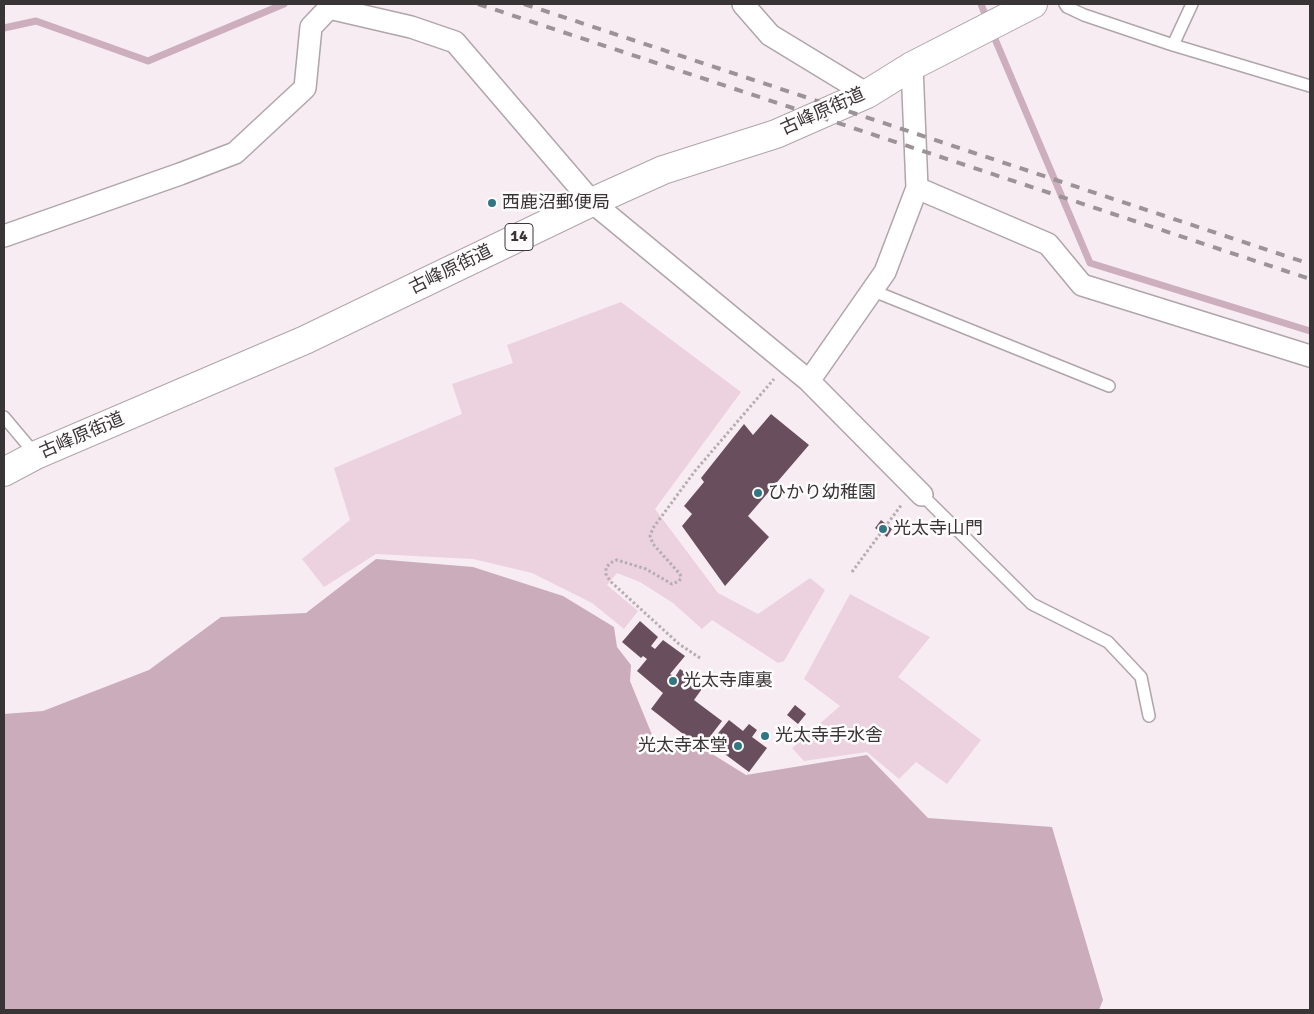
<!DOCTYPE html>
<html>
<head>
<meta charset="utf-8">
<style>
  body { margin:0 }
  #map { position:relative; width:1314px; height:1014px; overflow:hidden; background:#f7ecf1; font-family:Signika,sans-serif }
  canvas { display:block }
  .frame { position:absolute; inset:0; border:5px solid #393536; pointer-events:none }
</style>
</head>
<body>
<div id="map">
<canvas width="1314" height="1014"></canvas>
<div class="frame"></div>
</div>
<script>
const ctx = document.querySelector('canvas').getContext('2d');
ctx.lineJoin = 'round';
function paint(path, color) {
  ctx.fillStyle = color;
  ctx.fill(path, 'evenodd');
}
function poly(rows) {
  const path = new Path2D();
  for (const r of rows) {
    path.moveTo(r[0], r[1]);
    for (let i = 2; i < r.length; i += 2) path.lineTo(r[i], r[i + 1]);
  }
  return path;
}
function strokePath(path, color, width, dash) {
  ctx.strokeStyle = color;
  ctx.lineWidth = width;
  ctx.lineCap = dash ? 'butt' : 'round';
  ctx.setLineDash(dash || []);
  ctx.stroke(path);
}
function label(font, color, halo, rows, align = 'center') {
  ctx.font = font + ' Signika,"Noto Sans JP",sans-serif';
  ctx.lineWidth = 5;
  ctx.setLineDash([]);
  ctx.textBaseline = 'middle';
  ctx.strokeStyle = halo;
  ctx.fillStyle = color;
  for (const [text, x, y, turn = 0] of rows) {
    ctx.save();
    ctx.translate(x, y);
    ctx.rotate((+turn || 0) * Math.PI / 180);
    ctx.textAlign = isNaN(turn) ? turn : align;
    if (halo) ctx.strokeText(text, 0, 0);
    ctx.fillText(text, 0, 0);
    ctx.restore();
  }
}
paint(poly([
  [621,302,741,392,655,509,718,593,758,614,810,578,825,590,784,661,778,663,712,620,702,629,673,603,640,582,617,573,607,585,638,611,624,629,592,603,532,573,473,559,376,554,324,587,302,559,350,520,334,468,462,414,452,384,513,363,507,345],
  [850,594,930,637,898,677,981,740,947,784,916,762,899,779,867,752,804,761,792,748,840,706,804,679]
]), '#ebd2de');
paint(poly([
  [376,559,473,567,563,596,614,627,617,647,631,665,630,681,657,747,690,749,709,752,746,775,867,755,928,818,1052,827,1103,1000,1099,1010,4,1010,4,714,43,711,149,670,221,617,306,613]
]), '#caacba');
strokePath(poly([
  [981,4,988,22],
  [4,28,36,21,148,61,284,4],
  [992,32,1090,263,1310,331]
]), '#ccaebd', 7);
paint(poly([
  [771,414,809,445,748,516,769,537,725,586,682,526,692,514,684,506,704,482,701,478,744,424,753,435],
  [881,520,892,529,887,537,875,528],
  [640,621,658,637,651,646,655,649,663,640,685,656,670,674,675,677,680,669,704,686,694,700,722,721,712,734,715,737,729,720,743,731,749,724,757,730,752,737,767,748,749,772,710,743,708,740,701,748,651,709,663,693,637,671,647,659,643,656,641,658,622,642],
  [795,705,806,714,798,724,787,715],
  [764,731,770,736,766,742,760,737]
]), '#694f5d');
const lane = poly([
  [1065,4,1067,7,1084,15,1173,45,1310,86],
  [1173,45,1192,4],
  [871,290,1109,386],
  [4,417,36,455],
  [922,495,1032,604,1108,642,1141,677,1149,716]
]);
const street = poly([
  [743,4,770,35,867,94],
  [917,188,1048,244,1082,285,1310,356],
  [4,236,180,174,235,153,305,88,311,27,329,8,411,27,455,42,592,202,809,381,922,495],
  [809,381,885,272,917,188,912,66]
]);
const primary = poly([
  [4,472,36,455,305,340,592,202,663,170,776,134,867,94,912,66,1033,4]
]);
strokePath(lane, '#afa5aa', 14);
strokePath(street, '#afa5aa', 24);
strokePath(primary, '#afa5aa', 30);
strokePath(poly([
  [852,572,902,504],
  [700,658,679,644,610,581,606,574,606,568,610,563,617,560,646,569,672,584,679,581,681,578,680,574,653,544,650,536,653,528,695,471,774,379]
]), '#b6adb1', 3, [2.5, 2.5]);
strokePath(lane, '#fff', 11);
strokePath(street, '#fff', 21);
strokePath(primary, '#fff', 28);
strokePath(poly([
  [478,4,1310,279],
  [524,4,1310,264]
]), '#9b9396', 4, [9, 9]);
for (const [x, y, r, color] of [
  [492,203,5,"#307683"],
  [758,493,5,"#307683"],
  [883,529,5,"#307683"],
  [673,681,5,"#307683"],
  [765,736,5,"#307683"],
  [738,746,5,"#307683"]
]) {
  const dot = new Path2D();
  dot.arc(x, y, r, 0, 2 * Math.PI);
  ctx.fillStyle = color;
  ctx.fill(dot);
  strokePath(dot, '#fefcfd', 2);
}
for (const [x, y, w] of [
  [519,237,28]
]) {
  const box = new Path2D();
  box.roundRect(x - w / 2, y - 13.5, w, 27, 4);
  ctx.fillStyle = '#fefcfd';
  ctx.fill(box);
  strokePath(box, '#393536', 1);
}
label('bold 16px', '#393536', null, [
  ["14",519,237]
]);
label('18px', '#393536', '#fefcfd', [
  ["古峰原街道",823,112,-24],
  ["古峰原街道",451,270,-26],
  ["古峰原街道",82,436,-23]
]);
label('18px', '#393536', '#fefcfd', [
  ["西鹿沼郵便局",502,203],
  ["ひかり幼稚園",768,493],
  ["光太寺山門",893,529],
  ["光太寺庫裏",683,681],
  ["光太寺手水舎",775,736],
  ["光太寺本堂",728,746,"right"]
], 'left');
</script>
</body>
</html>
